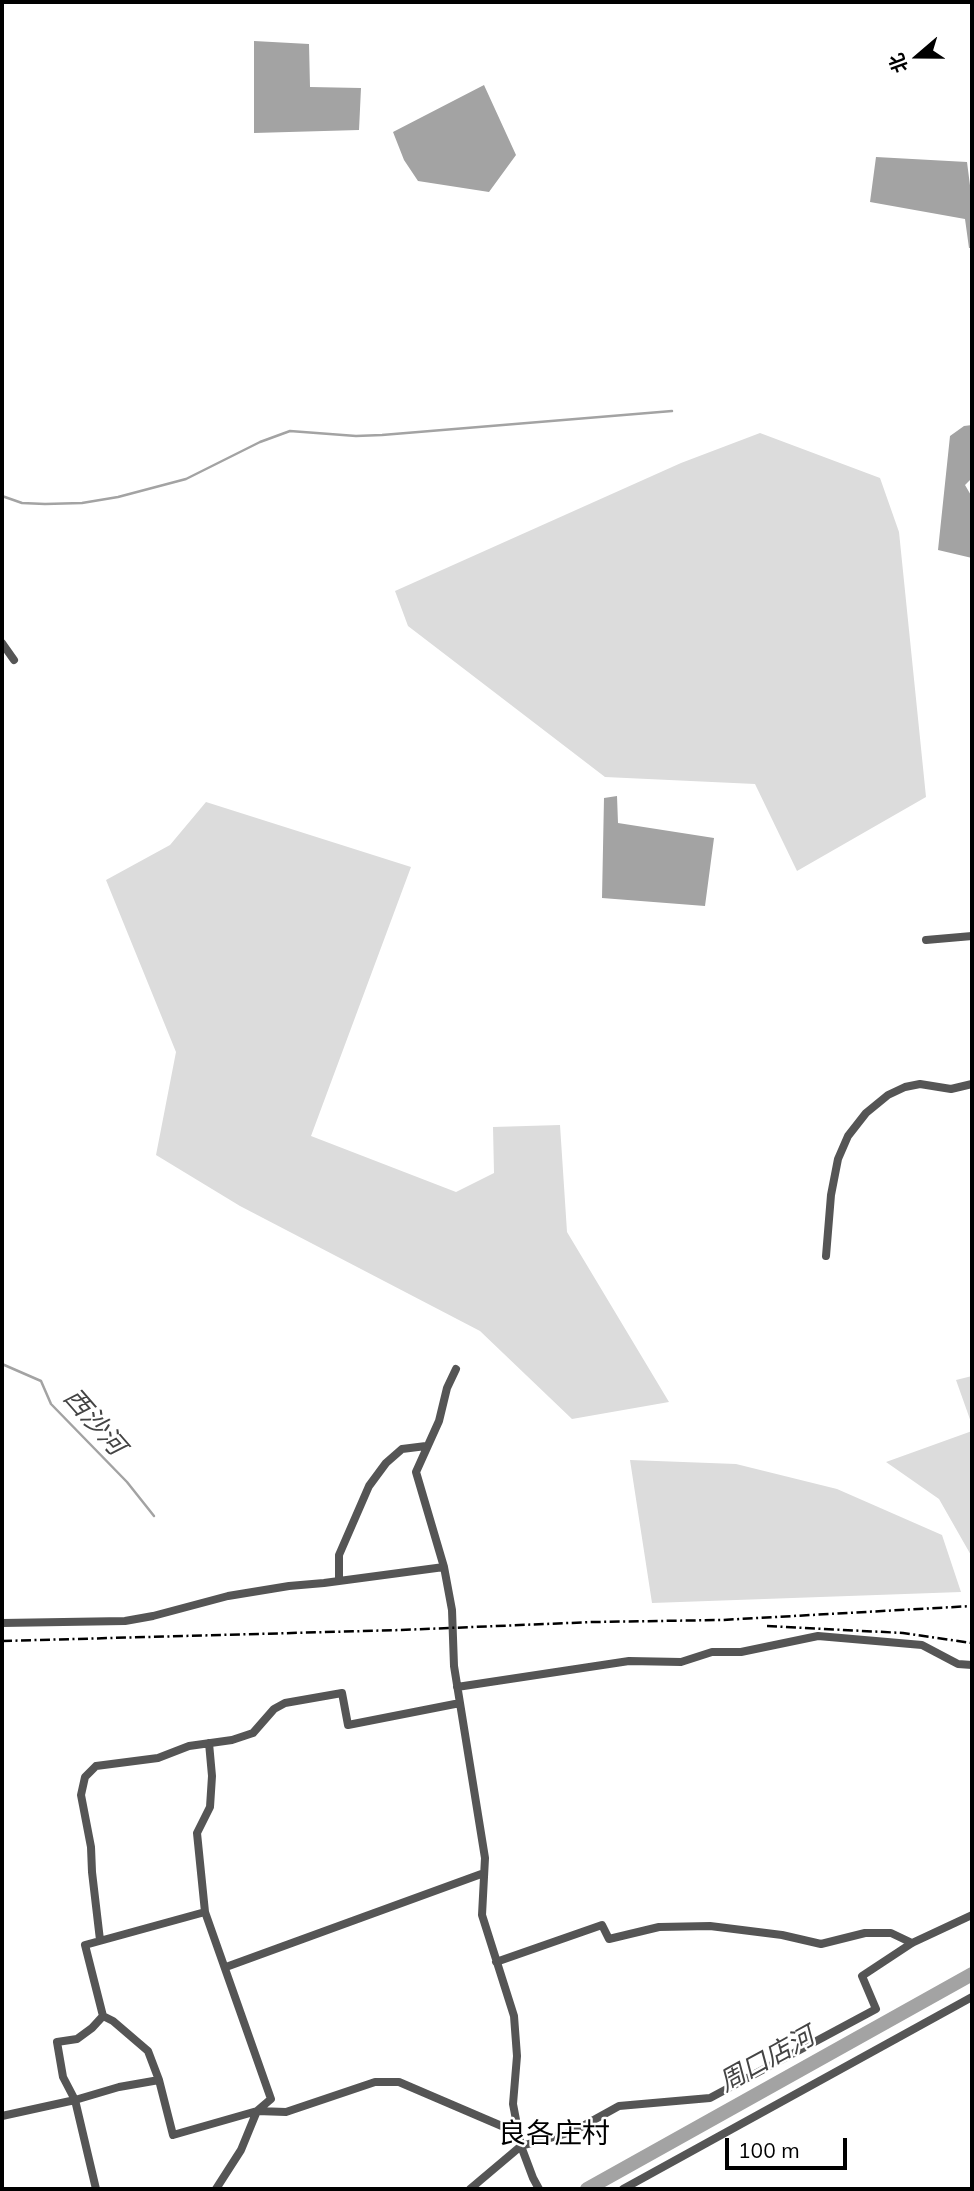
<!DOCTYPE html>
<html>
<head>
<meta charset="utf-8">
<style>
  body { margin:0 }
  #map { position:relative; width:974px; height:2191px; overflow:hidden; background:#fff; font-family:Mulish,"Noto Sans SC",sans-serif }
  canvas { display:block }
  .frame { position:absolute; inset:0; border:4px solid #000; pointer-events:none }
  .north { position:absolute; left:883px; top:21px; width:70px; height:70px; -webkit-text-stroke:5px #fff; paint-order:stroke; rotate:250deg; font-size:19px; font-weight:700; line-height:28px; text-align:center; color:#000 }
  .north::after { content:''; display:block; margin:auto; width:24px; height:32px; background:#000; clip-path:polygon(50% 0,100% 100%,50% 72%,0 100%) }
  .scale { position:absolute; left:725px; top:2138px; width:122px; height:32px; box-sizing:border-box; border:4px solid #000; border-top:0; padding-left:9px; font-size:21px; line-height:24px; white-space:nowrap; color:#000; -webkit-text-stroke:5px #fff; paint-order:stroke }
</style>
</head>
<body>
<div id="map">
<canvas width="974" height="2191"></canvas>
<div class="frame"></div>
<div class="north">北</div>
<div class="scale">100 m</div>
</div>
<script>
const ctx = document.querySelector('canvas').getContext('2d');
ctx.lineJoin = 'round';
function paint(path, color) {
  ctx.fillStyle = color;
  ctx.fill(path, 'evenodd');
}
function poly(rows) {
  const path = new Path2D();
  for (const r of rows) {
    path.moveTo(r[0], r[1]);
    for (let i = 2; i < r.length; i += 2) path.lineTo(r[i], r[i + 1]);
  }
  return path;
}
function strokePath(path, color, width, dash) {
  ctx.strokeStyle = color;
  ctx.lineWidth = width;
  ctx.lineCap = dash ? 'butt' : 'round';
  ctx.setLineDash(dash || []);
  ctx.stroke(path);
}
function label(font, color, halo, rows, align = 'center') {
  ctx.font = font + ' Mulish,"Noto Sans SC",sans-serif';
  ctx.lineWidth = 5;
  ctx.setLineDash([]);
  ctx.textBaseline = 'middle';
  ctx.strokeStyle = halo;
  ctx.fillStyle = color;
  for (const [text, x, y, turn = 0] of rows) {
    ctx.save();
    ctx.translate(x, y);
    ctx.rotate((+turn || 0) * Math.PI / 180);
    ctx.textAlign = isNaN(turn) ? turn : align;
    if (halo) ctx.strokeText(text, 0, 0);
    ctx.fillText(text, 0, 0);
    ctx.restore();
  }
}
paint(poly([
  [760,433,880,478,899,532,926,797,797,871,755,784,605,777,408,626,395,591,681,463],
  [206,802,411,867,311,1136,456,1192,494,1173,493,1127,560,1125,567,1232,669,1402,572,1419,480,1331,240,1206,156,1155,176,1052,106,880,170,845],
  [972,1376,972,1425,956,1380],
  [972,1431,972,1557,939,1499,886,1462],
  [630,1460,736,1464,837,1489,942,1535,961,1592,652,1603]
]), '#dcdcdc');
paint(poly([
  [254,41,309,44,310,87,361,88,359,130,254,133],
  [484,85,516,155,489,192,418,181,404,160,393,132],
  [876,157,967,162,972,201,972,248,969,248,965,219,870,202],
  [972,425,972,478,965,485,972,497,972,558,938,550,950,436,964,426],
  [617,796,618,823,714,838,705,906,602,898,604,798]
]), '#a3a3a3');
strokePath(poly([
  [2,496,22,503,45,504,82,503,118,497,186,479,260,442,290,431,356,436,382,435,672,411],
  [2,1364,41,1381,51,1404,127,1482,154,1516]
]), '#a3a3a3', 2.5);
strokePath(poly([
  [587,2189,972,1974]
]), '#a3a3a3', 14);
strokePath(poly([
  [2,643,14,660],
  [926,940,972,936],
  [826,1256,831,1195,838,1159,848,1136,866,1113,888,1095,905,1087,920,1084,951,1089,972,1084],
  [456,1369,447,1388,439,1421,416,1472,444,1567,452,1610,454,1666,485,1858,482,1915,514,2016,517,2056,513,2104,521,2146,533,2178,539,2189],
  [339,1580,339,1555,369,1486,386,1463,402,1449,426,1446],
  [2,1623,125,1621,153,1616,228,1596,289,1586,324,1583,444,1567],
  [457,1687,629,1661,681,1662,712,1652,741,1652,818,1636,922,1645,958,1664,972,1665],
  [209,1743,212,1776,210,1807,197,1833,205,1912,271,2099,257,2111,241,2150,216,2189],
  [205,1912,85,1945,103,2016,113,2021,148,2051,159,2080,173,2135,257,2111,286,2112,375,2082,399,2082,518,2133],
  [100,1940,92,1872,91,1847,81,1795,85,1777,96,1766,158,1758,189,1746,232,1740,253,1733,274,1709,285,1703,342,1693,348,1725,460,1703],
  [496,1962,602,1925,609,1939,659,1927,710,1926,782,1935,821,1944,865,1933,891,1933,912,1943],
  [226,1967,484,1873],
  [2,2116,75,2100,119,2087,159,2080],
  [96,2189,75,2100,63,2077,57,2042,77,2039,92,2028,103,2016],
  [470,2189,521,2146,572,2132,619,2106,710,2098,876,2009,862,1976,912,1943,972,1915],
  [623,2189,972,1997]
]), '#555', 8);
strokePath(poly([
  [767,1626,903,1633,972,1643],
  [2,1641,401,1630,593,1622,722,1620,972,1606]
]), '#000', 2.5, [10, 3.5, 2, 3.5]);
label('italic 26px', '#444', '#fff', [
  ["西沙河",94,1422,49],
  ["周口店河",767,2060,-29]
]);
label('28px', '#000', '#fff', [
  ["良各庄村",554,2135]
]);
</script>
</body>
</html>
